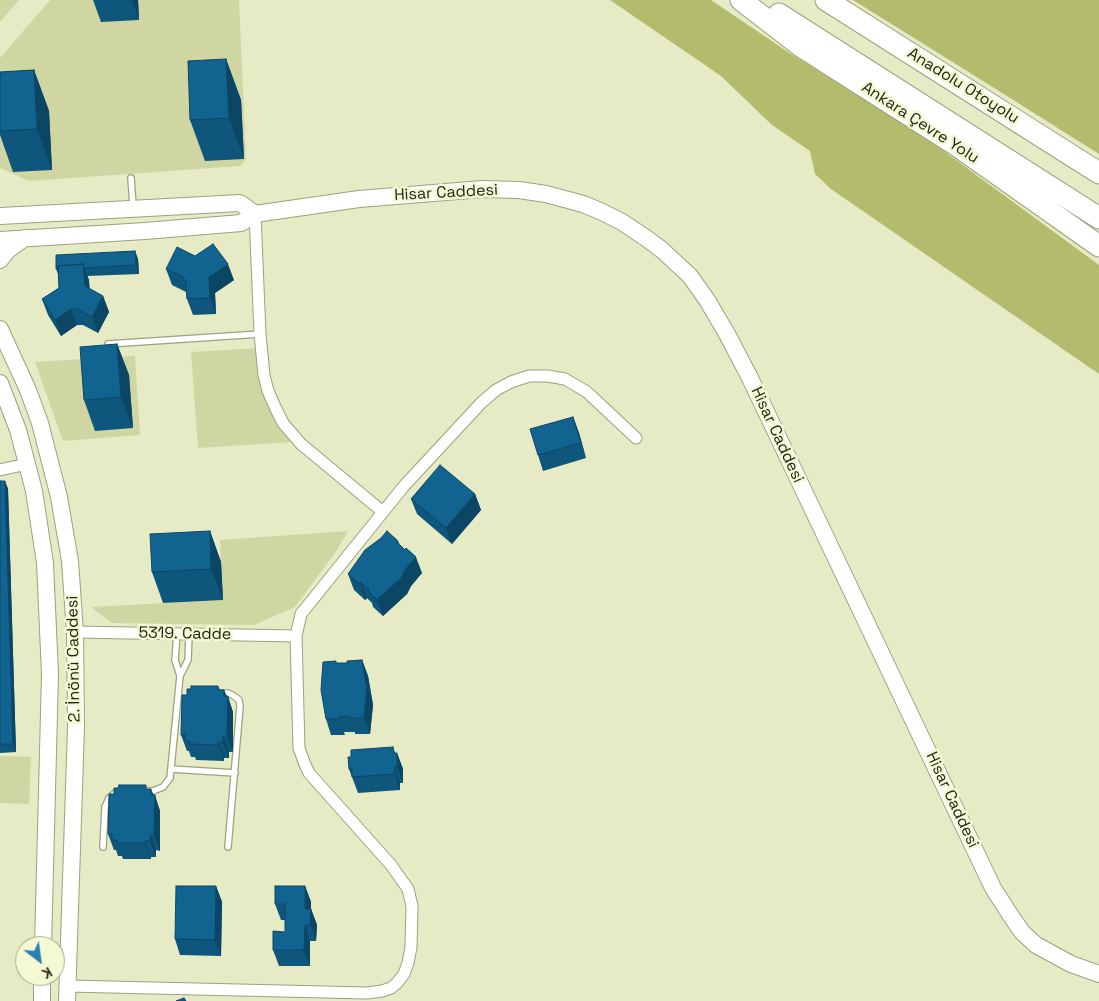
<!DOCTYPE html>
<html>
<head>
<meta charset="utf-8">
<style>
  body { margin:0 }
  #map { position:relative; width:1099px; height:1001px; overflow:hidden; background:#e6ebc6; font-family:"Space Grotesk",sans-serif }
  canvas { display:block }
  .north { position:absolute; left:15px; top:936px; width:50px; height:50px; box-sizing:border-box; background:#f4f8d3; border:1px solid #a1a488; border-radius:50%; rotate:150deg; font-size:14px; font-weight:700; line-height:20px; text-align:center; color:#252618 }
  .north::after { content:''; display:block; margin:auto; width:18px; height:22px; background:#2d7fb0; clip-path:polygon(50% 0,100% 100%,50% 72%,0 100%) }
</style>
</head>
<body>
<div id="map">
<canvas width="1099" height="1001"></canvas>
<div class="north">K</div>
</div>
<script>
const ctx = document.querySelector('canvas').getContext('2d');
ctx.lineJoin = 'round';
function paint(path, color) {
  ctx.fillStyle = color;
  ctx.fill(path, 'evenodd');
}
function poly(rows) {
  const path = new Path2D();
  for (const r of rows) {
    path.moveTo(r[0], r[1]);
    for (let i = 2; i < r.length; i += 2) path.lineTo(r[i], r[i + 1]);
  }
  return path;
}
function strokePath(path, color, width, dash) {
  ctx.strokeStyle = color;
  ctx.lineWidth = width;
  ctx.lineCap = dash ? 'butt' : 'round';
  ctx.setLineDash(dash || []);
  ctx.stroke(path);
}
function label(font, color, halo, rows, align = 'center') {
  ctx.font = font + ' "Space Grotesk",sans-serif';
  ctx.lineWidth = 5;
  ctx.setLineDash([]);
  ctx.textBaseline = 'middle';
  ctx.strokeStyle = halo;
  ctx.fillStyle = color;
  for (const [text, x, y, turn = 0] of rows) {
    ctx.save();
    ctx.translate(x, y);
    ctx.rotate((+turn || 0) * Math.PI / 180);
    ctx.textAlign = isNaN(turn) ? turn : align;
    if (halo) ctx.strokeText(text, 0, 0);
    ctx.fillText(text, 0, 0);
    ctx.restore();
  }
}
paint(poly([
  [0,0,19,0,0,22],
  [50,0,239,0,246,160,240,166,29,181,0,168,0,58],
  [259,348,262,377,292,442,198,448,191,352],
  [135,356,140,435,63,441,35,362],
  [348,531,335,553,295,607,254,625,112,623,91,607,222,600,220,540],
  [0,756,31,757,29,804,0,803]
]), '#d0d6a1');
paint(poly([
  [610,0,711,0,788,52,930,141,1099,265,1099,374,831,189,815,174,810,151,772,125,721,76],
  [853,0,1099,0,1099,154,991,86]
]), '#b3bb6c');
const lane = poly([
  [131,178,133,206],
  [108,344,260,334],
  [177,634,175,660,180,676,188,660,189,634],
  [218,693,228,693,234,696,239,700,240,706,228,847],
  [171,769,235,773],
  [146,791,153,791,163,787,170,778,180,676],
  [103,847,105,807,109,798,115,793]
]);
const street = poly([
  [255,214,260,334,264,375,268,391,276,409,283,423,301,444,383,512],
  [0,470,27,464],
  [75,632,296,636],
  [68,986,367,993,382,991,391,988,397,983,404,974,408,963,411,947,412,906,408,889,391,865,309,773,304,762,299,748,296,636,301,614,404,486,481,403,496,390,511,382,529,376,548,376,565,379,587,392,636,438]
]);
const secondary = poly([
  [0,216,240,203,255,214],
  [0,240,145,231,241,223,255,214,359,199,483,189,519,190,546,194,583,204,600,211,622,222,646,238,662,250,690,276,707,300,727,334,750,378,993,888,1009,913,1022,932,1036,945,1071,964,1099,974],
  [0,260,8,250,25,238],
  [0,329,28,390,40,423,59,497,70,561,75,632,76,727,67,1001],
  [0,383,18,430,27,464,34,491,45,563,50,674,43,946],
  [42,1001,42,976]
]);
const highway = poly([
  [741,0,802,47,956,145,1099,246],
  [826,0,1099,173],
  [779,14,1099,218]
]);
strokePath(lane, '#9ca17e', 8);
strokePath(street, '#9ca17e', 13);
strokePath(secondary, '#9ca17e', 18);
strokePath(highway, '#9ca17e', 23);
strokePath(lane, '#fff', 5.5);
strokePath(street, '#fff', 11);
strokePath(secondary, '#fff', 16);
strokePath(highway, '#fff', 21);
paint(poly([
  [93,0,138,0,139,20,101,22],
  [226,59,241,100,244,159,205,161,190,120],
  [34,70,49,111,52,170,13,172,0,135,0,72],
  [135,251,138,259,139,274,87,276,89,280,89,289,103,296,109,312,98,333,83,325,77,325,61,336,48,315,42,299,59,288,58,274,56,269],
  [166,269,234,280,215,293,216,314,193,315,187,299,186,292,172,285],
  [117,344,129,375,133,428,95,431,84,400],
  [573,417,579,433,586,458,543,471,538,455],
  [0,481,5,481,8,489,16,752,0,753],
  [475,494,481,510,452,544,417,514,411,499],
  [210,531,221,562,223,600,163,603,152,572],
  [398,541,400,545,422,573,411,586,407,594,383,616,373,607,372,603,367,598,365,600,354,590,348,574],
  [362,660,368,676,373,705,370,734,355,734,355,732,344,732,345,735,331,735,326,719,337,663,347,663],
  [218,686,220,690,224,690,233,712,233,752,229,752,229,758,224,758,224,761,196,760,195,757,191,757,189,751,187,751,181,735,187,695],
  [395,753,397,753,403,769,403,783,400,783,400,790,358,793,349,769],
  [147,789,154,795,160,811,160,851,156,850,156,857,151,857,151,859,123,859,122,856,118,856,116,850,114,850,108,834,114,794],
  [216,886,222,902,221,956,180,955,175,939],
  [305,886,311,902,311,909,317,925,316,941,310,941,310,966,279,966,273,950,285,932,285,920,281,920,275,904]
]), '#0f567c');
paint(poly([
  [132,0,138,0,139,20],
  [226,59,241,100,244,159,229,118],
  [34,70,49,111,52,170,37,129],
  [135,251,138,259,139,274,136,265],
  [83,264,89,280,91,302,85,286],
  [228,264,234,280,215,293,216,314,210,298,209,277],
  [103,296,109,312,98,333,92,317],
  [71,309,77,325,61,336,55,320],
  [117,344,129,375,133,428,121,397],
  [573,417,579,433,586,458,581,443],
  [5,481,8,489,16,752,13,744],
  [475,494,481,510,452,544,446,528],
  [210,531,221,562,223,600,211,569],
  [416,557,422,573,411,586,407,594,383,616,377,600,405,570],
  [361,582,367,598,365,600,360,584],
  [362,660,368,676,373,705,370,734,364,718],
  [224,690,228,699,228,696,233,712,233,752,227,736],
  [223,736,229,752,229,758,223,742],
  [218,742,224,758,224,761,218,745],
  [393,747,397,758,397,753,403,769,403,783,397,767,394,753],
  [394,767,400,783,400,790,395,774],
  [151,789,155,798,155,795,160,811,160,851,154,835],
  [150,835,156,850,156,857,150,841],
  [145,841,151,857,151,859,145,843],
  [216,886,222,902,221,956,215,940],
  [305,886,311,902,311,909,317,925,316,941,305,909],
  [305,925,310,941,310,966,304,950]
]), '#0c4665');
const building = poly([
  [226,59,229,118,190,120,188,61,226,59],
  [34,70,37,129,0,131,0,72,34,70],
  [213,244,228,264,209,277,210,298,187,299,186,282,183,277,166,269,177,247,195,256,213,244],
  [135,251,136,265,84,268,83,264,58,266,58,269,56,269,56,255,135,251],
  [83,264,85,286,103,296,92,317,77,309,71,309,55,320,42,299,59,288,58,266,83,264],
  [117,344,121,397,84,400,80,347,117,344],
  [573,417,581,443,538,455,530,429,573,417],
  [440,465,475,494,446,528,411,499,440,465],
  [0,481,5,481,13,744,0,744,0,481],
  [210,531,211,569,152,572,150,534,210,531],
  [387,531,398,541,397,542,405,550,406,548,416,557,405,570,401,578,377,600,368,591,369,590,361,582,360,584,348,574,365,550,381,538,387,531],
  [362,660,367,689,364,718,350,718,349,716,339,717,339,719,326,719,321,690,323,662,336,661,336,663,347,663,347,661,362,660],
  [191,686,218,686,218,690,224,690,224,696,228,696,227,736,223,736,223,742,218,742,218,745,190,744,190,741,185,741,185,735,181,735,182,695,187,695,187,689,191,689,191,686],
  [393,747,394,753,397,753,397,767,394,767,395,774,352,777,352,769,349,769,348,757,351,757,351,750,393,747],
  [119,785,146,785,146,789,151,789,151,795,155,795,154,835,150,835,150,841,145,841,145,843,117,843,117,840,112,840,112,834,108,834,109,794,114,794,114,788,118,788,119,785],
  [176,886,216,886,215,940,175,939,176,886],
  [275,886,305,886,305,909,311,909,310,925,305,925,304,950,273,950,273,931,285,932,285,904,275,904,275,886],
  [184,998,186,1001,176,1001,184,998]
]);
paint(building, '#116490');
strokePath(building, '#0c4665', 1);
label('16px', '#252618', '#f4f8d3', [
  ["Anadolu Otoyolu",963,86,32],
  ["Ankara Çevre Yolu",920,123,33],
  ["Hisar Caddesi",446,193,-3],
  ["Hisar Caddesi",777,435,65],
  ["5319. Cadde",185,634,1],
  ["2. İnönü Caddesi",74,659,-91],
  ["Hisar Caddesi",952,800,65]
]);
</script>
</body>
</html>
